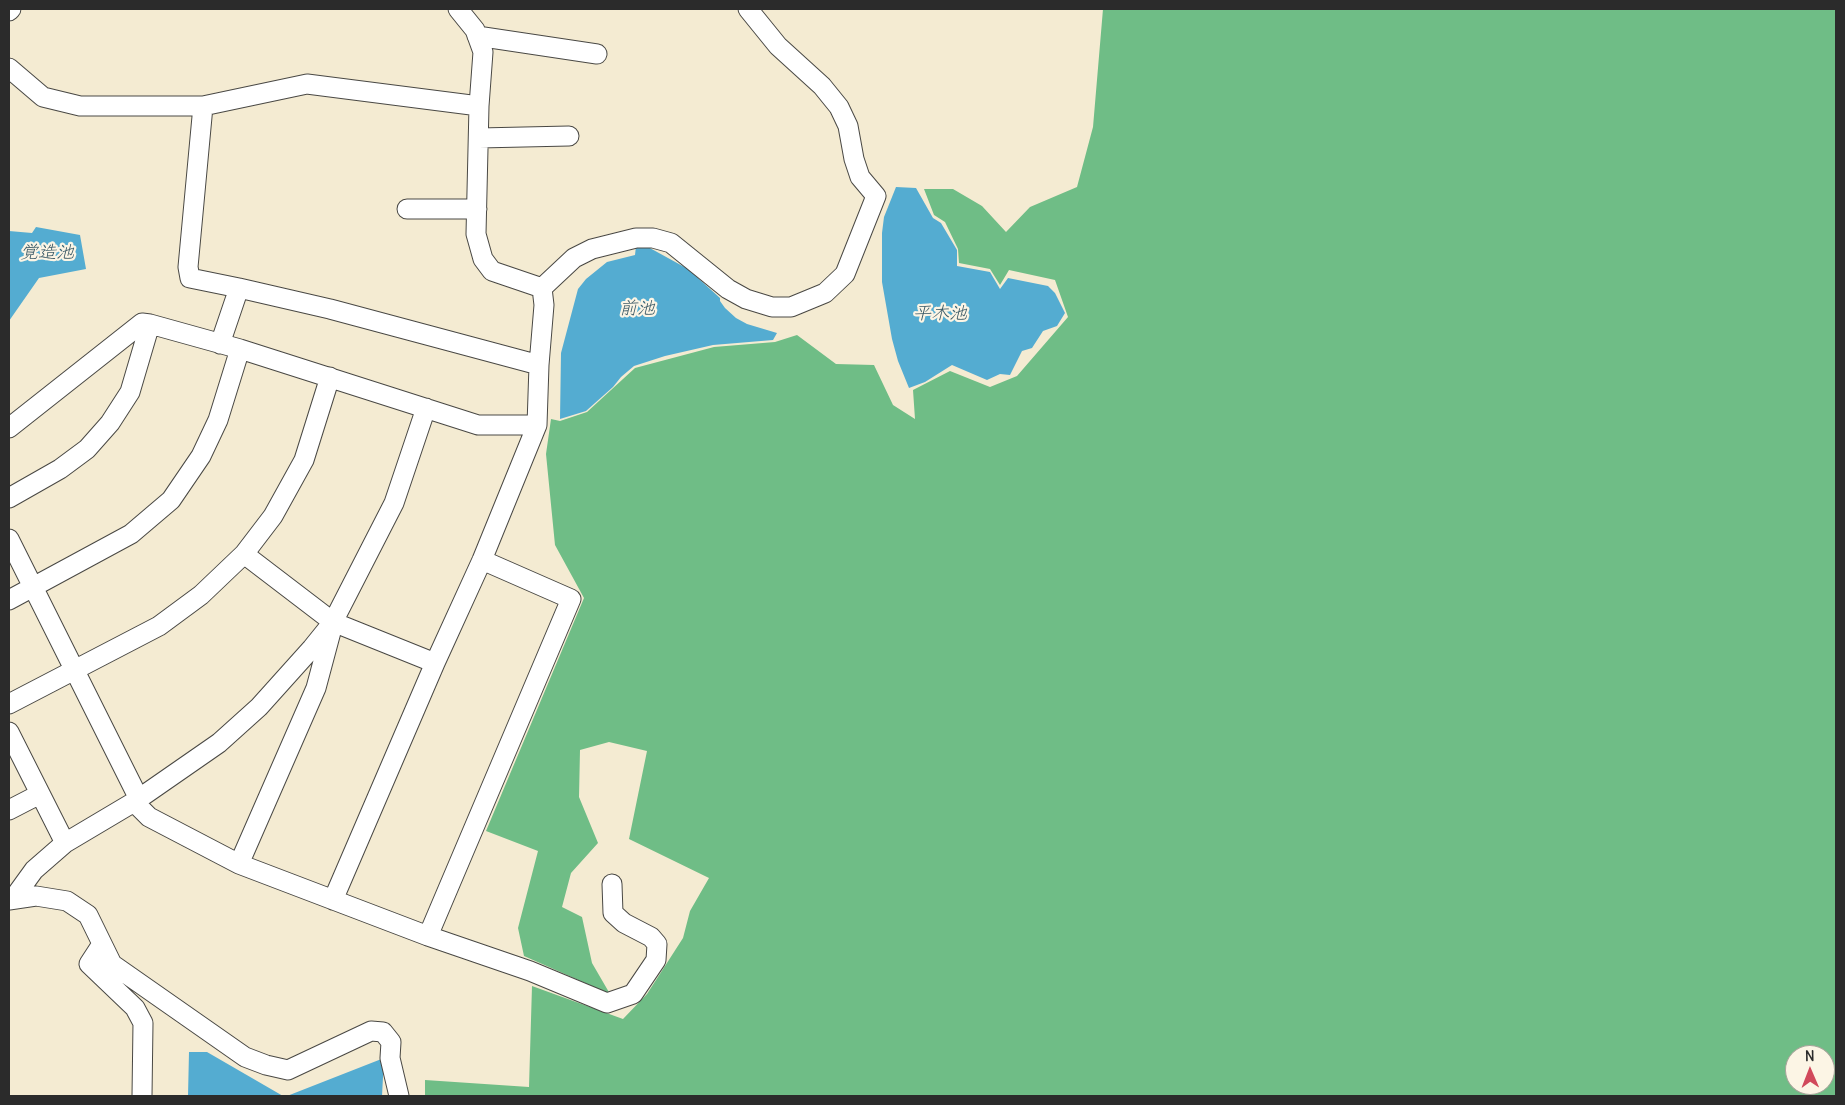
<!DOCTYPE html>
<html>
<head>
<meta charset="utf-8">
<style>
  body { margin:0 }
  #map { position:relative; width:1845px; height:1105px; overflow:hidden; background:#f4ebd2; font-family:Delius,sans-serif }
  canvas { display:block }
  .frame { position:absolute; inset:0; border:10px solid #2b2b2b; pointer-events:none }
  .north { position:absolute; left:1785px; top:1045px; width:50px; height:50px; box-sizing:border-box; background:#fcf5e5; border:1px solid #a8a49b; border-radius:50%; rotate:359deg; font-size:14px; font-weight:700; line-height:20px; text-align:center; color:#2b2b2b }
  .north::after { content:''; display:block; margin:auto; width:18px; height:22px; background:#d1495b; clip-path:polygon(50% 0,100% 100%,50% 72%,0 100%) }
</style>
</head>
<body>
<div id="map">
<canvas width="1845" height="1105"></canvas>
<div class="frame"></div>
<div class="north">N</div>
</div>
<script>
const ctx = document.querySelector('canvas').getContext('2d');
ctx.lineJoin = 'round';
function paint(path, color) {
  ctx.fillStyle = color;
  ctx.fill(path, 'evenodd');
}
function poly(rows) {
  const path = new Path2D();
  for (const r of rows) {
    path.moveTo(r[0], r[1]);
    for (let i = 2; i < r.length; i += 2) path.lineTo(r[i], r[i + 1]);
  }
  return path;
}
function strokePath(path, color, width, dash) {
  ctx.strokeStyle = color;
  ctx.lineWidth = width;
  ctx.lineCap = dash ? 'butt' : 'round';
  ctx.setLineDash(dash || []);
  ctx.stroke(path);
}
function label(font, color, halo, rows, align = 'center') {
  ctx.font = font + ' Delius,"Klee One",sans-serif';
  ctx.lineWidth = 4.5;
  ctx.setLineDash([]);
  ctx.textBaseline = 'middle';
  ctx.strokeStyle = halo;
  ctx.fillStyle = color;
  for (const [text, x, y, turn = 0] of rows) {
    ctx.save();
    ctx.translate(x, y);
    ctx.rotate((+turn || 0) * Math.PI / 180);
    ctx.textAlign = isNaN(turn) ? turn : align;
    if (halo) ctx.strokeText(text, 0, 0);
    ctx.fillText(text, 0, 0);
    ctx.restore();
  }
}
paint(poly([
  [1103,9,1836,9,1836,1096,425,1096,425,1080,529,1087,532,986,623,1019,647,994,683,938,690,911,709,878,629,839,647,751,609,742,580,750,579,797,598,843,571,873,562,907,582,917,592,963,610,994,524,956,518,928,538,851,486,831,584,598,555,545,546,454,551,419,560,421,587,412,635,368,714,347,775,342,797,335,836,364,874,365,893,405,915,419,913,390,950,371,990,387,1017,376,1068,317,1055,280,1009,270,1000,285,990,269,959,263,958,249,945,222,934,215,924,189,953,189,982,206,1006,232,1030,207,1077,187,1093,127],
  [1795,1055,1825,1055,1825,1085,1795,1085]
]), '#6fbd86');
paint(poly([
  [896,187,916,188,933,218,941,223,957,250,957,266,990,272,1000,289,1008,278,1048,286,1055,293,1065,313,1057,326,1043,331,1032,348,1022,351,1010,375,1000,374,987,380,952,365,925,382,909,388,898,361,892,339,882,282,882,233,884,217],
  [36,227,80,235,86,269,39,278,9,321,9,231,32,233],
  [636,246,648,247,688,269,720,298,720,301,725,308,736,318,747,324,777,333,773,340,713,345,665,356,634,366,621,377,613,387,586,411,560,419,561,353,578,289,586,279,607,262,635,255],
  [189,1052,207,1052,283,1096,188,1096],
  [384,1058,382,1096,287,1096]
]), '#54acd1');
const minor = poly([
  [9,11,11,9],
  [477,36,597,54],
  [9,68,43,97,80,106,203,106,307,84,479,106],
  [203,106,188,267,190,278,239,288,220,344],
  [479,138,569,136],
  [407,209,477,209],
  [239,288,330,309,539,365],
  [542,288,574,258,592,249,636,238,653,238,671,243,728,289,746,299,772,307,791,307,825,293,845,274,876,196,860,177,854,159,848,126,839,107,822,86,778,46,748,9],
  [9,428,142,323,150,324],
  [9,498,60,469,87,449,110,423,130,392,150,324,240,349,478,425,537,425],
  [9,539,139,799],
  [244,554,333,622,435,663],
  [9,600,131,534,171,500,201,456,218,420,240,349],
  [9,704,159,626,201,595,244,554,273,516,304,460,330,377],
  [9,732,65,843],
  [134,802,149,817,239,864,428,936,530,971,607,1003,633,994,656,960,657,944,651,937,624,923,613,913,612,884],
  [9,810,40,794],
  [239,864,316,688,332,628],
  [13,899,34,870,65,843,134,802,219,743,259,707,312,648,333,622,394,503,426,408],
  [9,900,36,896,67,901,88,915,112,964,245,1057,266,1065,288,1070,371,1031,383,1032,391,1042,390,1058,399,1096],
  [333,900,435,663,482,560,537,425,539,365,544,305,542,288,492,271,483,259,476,234,479,106,483,52,475,30,458,9],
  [428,936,571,599,482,560],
  [102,944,89,964,135,1008,143,1023,142,1096]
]);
strokePath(minor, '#494844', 21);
strokePath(minor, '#fff', 19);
label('italic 18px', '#395865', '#fcf5e5', [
  ["覚造池",47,253],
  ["前池",637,309],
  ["平木池",940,314]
]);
</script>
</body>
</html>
